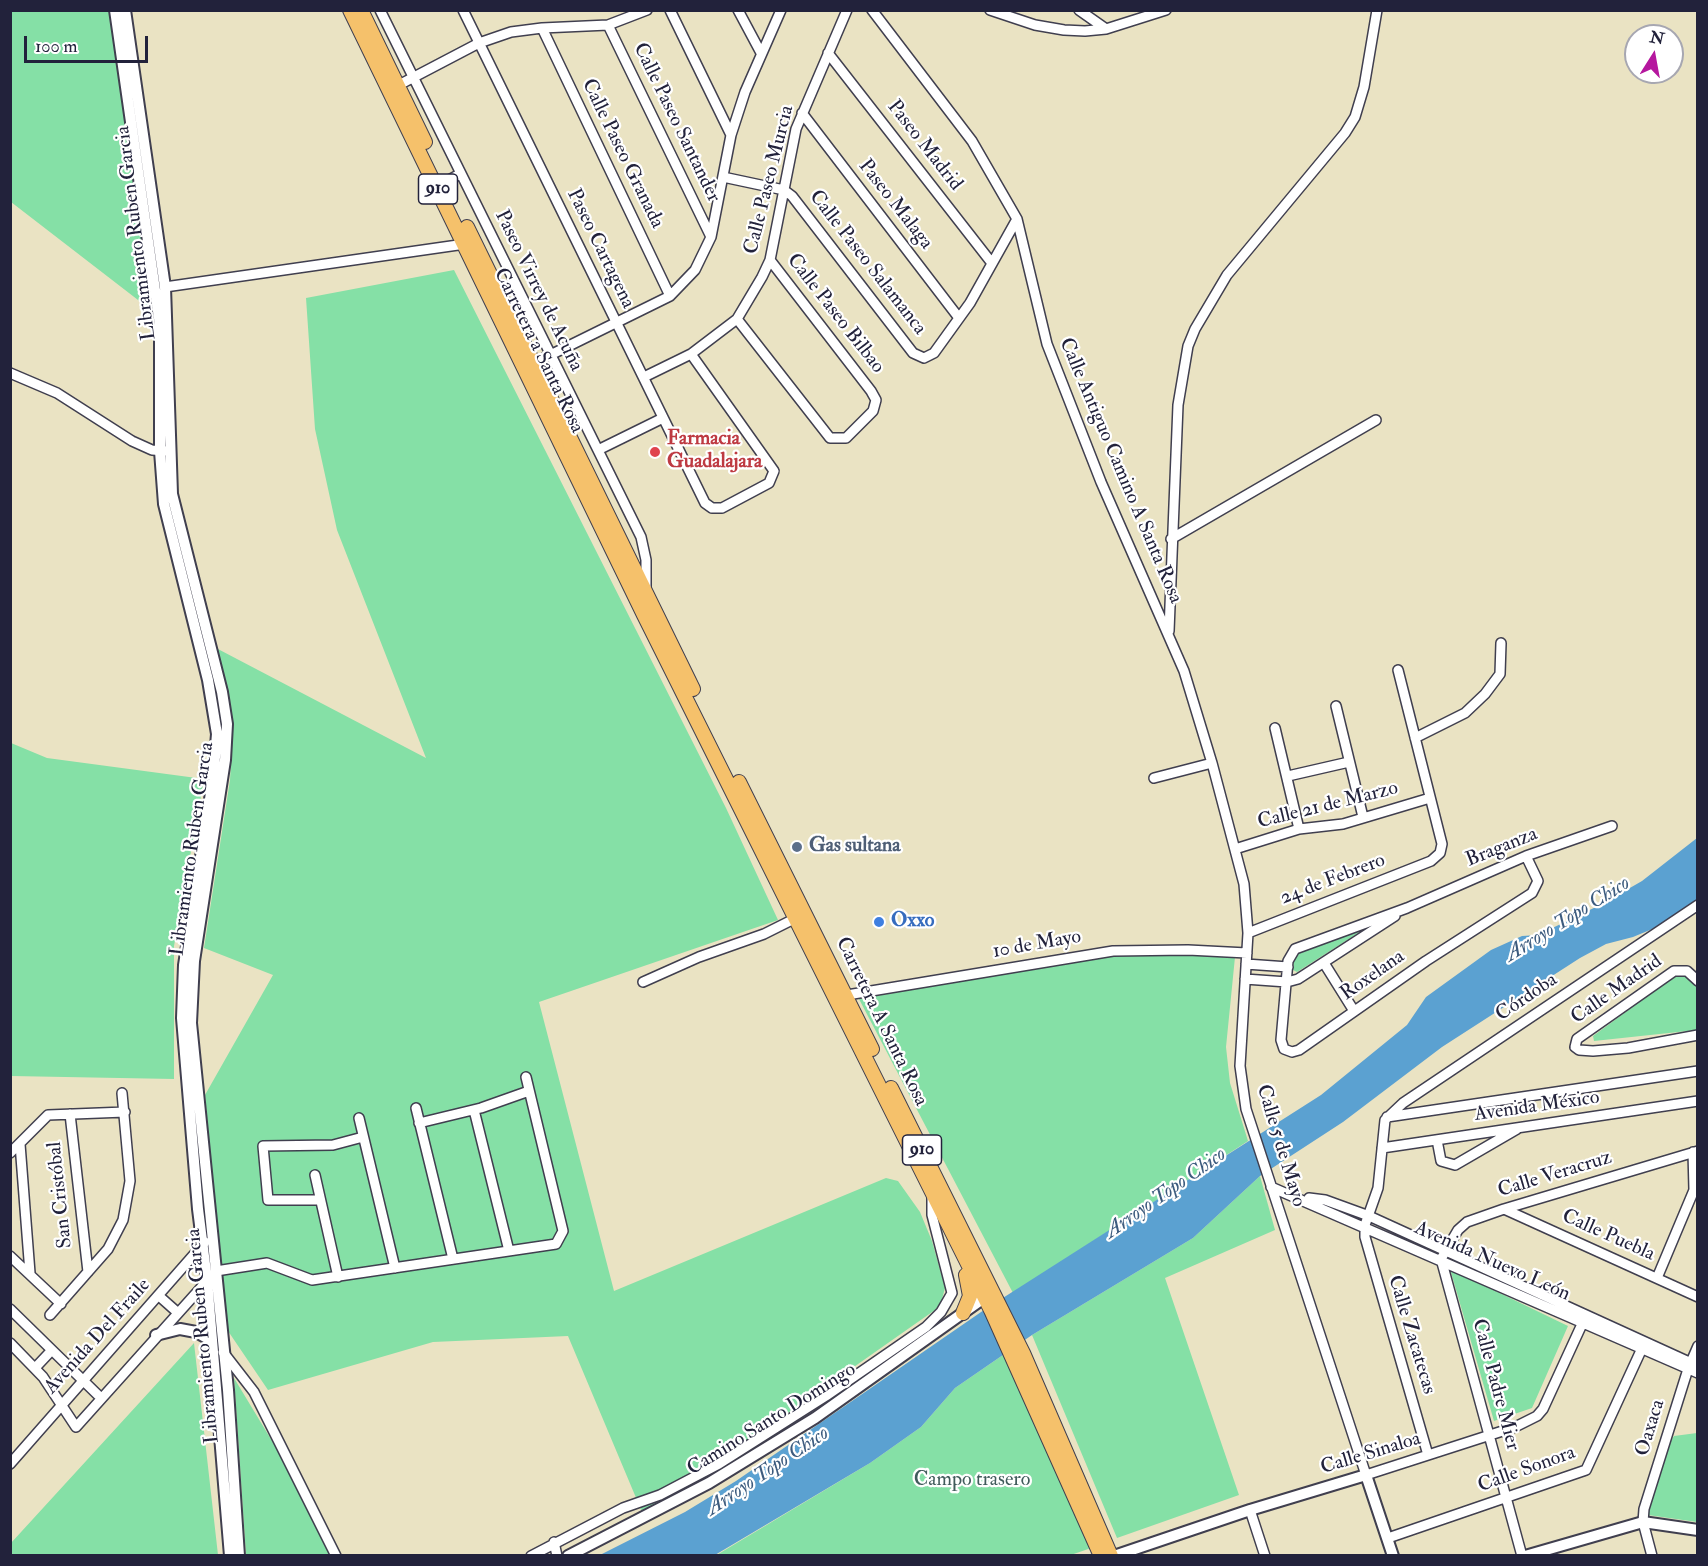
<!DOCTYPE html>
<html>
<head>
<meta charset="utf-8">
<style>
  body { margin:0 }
  #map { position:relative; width:1708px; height:1566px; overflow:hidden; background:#eae3c3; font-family:"IM FELL Double Pica",serif }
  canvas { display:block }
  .frame { position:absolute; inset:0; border:12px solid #22223b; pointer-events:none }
  .north { position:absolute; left:1624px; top:24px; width:60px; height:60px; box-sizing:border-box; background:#fff; border:2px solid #a7a7b1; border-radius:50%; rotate:11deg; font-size:16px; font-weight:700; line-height:24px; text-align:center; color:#22223b }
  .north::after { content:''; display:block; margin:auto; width:21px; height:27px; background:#b5179e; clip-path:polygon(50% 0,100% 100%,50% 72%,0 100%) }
  .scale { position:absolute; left:24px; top:36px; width:124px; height:27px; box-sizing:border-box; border:3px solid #22223b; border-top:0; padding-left:8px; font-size:18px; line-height:21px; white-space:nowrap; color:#22223b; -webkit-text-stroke:4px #fff; paint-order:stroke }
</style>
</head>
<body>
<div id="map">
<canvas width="1708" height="1566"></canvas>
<div class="frame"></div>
<div class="north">N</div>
<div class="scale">100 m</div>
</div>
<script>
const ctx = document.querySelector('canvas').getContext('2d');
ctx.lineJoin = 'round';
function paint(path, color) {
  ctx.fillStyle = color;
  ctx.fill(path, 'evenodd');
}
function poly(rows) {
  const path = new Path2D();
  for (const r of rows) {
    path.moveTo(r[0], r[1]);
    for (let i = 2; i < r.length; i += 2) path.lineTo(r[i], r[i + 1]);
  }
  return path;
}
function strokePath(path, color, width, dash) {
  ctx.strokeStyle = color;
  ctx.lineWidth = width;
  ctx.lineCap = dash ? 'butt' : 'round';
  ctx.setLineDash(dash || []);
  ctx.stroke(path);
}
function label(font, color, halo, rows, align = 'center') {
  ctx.font = font + ' "IM FELL Double Pica",serif';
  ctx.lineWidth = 4.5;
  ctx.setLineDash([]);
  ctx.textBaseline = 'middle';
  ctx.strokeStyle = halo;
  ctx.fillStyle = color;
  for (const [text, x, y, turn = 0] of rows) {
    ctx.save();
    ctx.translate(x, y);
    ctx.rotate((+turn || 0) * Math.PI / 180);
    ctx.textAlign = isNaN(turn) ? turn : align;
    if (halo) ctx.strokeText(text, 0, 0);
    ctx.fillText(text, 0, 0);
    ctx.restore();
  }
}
paint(poly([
  [10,11,110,11,151,310,11,202],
  [454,270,726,808,778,920,539,1002,614,1291,886,1178,898,1181,920,1212,932,1241,945,1288,941,1303,935,1310,697,1477,642,1512,568,1336,433,1342,268,1390,226,1328,205,1095,273,975,204,948,230,780,233,726,229,697,216,648,426,758,337,530,315,429,306,298],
  [11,743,47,758,204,779,174,946,174,1079,11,1076],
  [1366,928,1297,972,1293,970,1294,956,1301,951],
  [1121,953,1235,957,1226,1047,1230,1083,1248,1141,1013,1293,859,999],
  [1679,973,1686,974,1697,988,1697,1030,1594,1041,1593,1036],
  [1260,1176,1275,1230,1165,1278,1239,1495,1117,1538,1032,1335,1193,1238],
  [1450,1269,1568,1326,1532,1408,1494,1421],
  [194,1343,218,1555,11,1555,11,1543],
  [1003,1355,1091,1548,1068,1556,715,1556,870,1463,921,1427,955,1388],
  [234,1378,289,1469,331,1555,246,1555],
  [1697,1433,1697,1522,1648,1515,1647,1510,1670,1442,1674,1436]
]), '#85e0a6');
paint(poly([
  [1697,838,1697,905,1662,925,1633,937,1606,944,1580,958,1442,1047,1343,1122,1260,1176,1193,1238,1032,1335,955,1388,921,1427,870,1463,715,1555,598,1556,685,1512,736,1481,984,1310,1321,1095,1407,1025,1426,997,1491,950,1522,936,1538,935,1602,904,1642,881]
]), '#5ba1d1');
const minor = poly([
  [380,10,641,537,646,560,646,588],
  [463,10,705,503,712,508,722,508,769,483,774,471,691,354],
  [670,10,731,135],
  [738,10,761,53],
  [872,10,972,141,1017,219,1047,344,1101,482,1184,671,1212,763,1244,884,1248,933,1240,1066,1246,1109,1366,1475,1515,1427,1537,1416,1543,1409,1583,1322],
  [990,10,1035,25,1064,30,1085,31,1106,29,1166,10],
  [1079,10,1106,29],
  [608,25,711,237],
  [542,28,670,296],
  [828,53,991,262],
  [395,87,479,43,511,32,542,28,608,25,647,10],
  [802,113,959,318],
  [723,177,784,190,792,196,913,353,924,358,934,353,970,303,1017,219],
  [445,182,460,174],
  [165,287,465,244],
  [737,319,830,438,846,438,873,411,876,400,871,391,770,260],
  [528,366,670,296,695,270,711,237,731,135,745,92,781,10],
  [10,373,57,393,132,441,152,450,167,451],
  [644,377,691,354,737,319,762,277,770,260,796,129,847,10],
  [598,450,663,418],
  [1171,539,1376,420],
  [1169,631,1178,405,1188,346,1195,329,1227,275,1345,133,1355,117,1364,87,1377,10],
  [1336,706,1363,817],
  [1275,728,1299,829],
  [1415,738,1465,713,1485,694,1500,674,1501,643],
  [1288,776,1349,762],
  [1154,778,1212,763],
  [1235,849,1299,829,1343,824,1430,798],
  [1526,856,1538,881,1532,893,1426,961,1299,1050,1292,1052,1284,1049,1281,1040,1288,961,1295,949,1407,908,1526,856,1612,826],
  [1248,933,1431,861,1440,853,1442,844,1398,670],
  [1324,963,1354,1011],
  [1246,964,1288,967],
  [1245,979,1287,982,1298,979,1395,916],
  [1698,981,1687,971,1674,971,1577,1039,1575,1047,1579,1050,1593,1051,1628,1048,1698,1035],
  [643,982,699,957,764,934,796,918],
  [841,996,1113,951,1188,950,1247,953],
  [416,1108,453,1259],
  [474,1110,509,1251],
  [70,1114,88,1272],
  [1387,1117,1698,1071],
  [359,1118,395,1268],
  [419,1123,481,1108,529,1091],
  [1437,1140,1441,1161,1455,1165,1517,1129],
  [20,1144,30,1273],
  [1382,1148,1698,1101],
  [10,1153,48,1115,125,1112],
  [315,1175,338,1277],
  [1271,1187,1698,1373],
  [1309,1198,1325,1200,1369,1216,1698,1366],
  [320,1200,268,1200,263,1146,333,1145,363,1137],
  [1504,1209,1698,1297],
  [10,1256,61,1304],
  [1657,1278,1694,1190,1693,1152],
  [159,1296,177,1312],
  [10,1309,101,1398],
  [50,1315,108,1249,123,1220,130,1181,122,1093],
  [10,1343,43,1377,76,1427,216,1271,267,1263,312,1280,556,1244,563,1231,526,1077],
  [223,1352,254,1392,336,1556],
  [35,1368,51,1351],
  [1428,1455,1365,1237,1365,1225,1378,1188,1385,1120,1403,1103,1698,905],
  [10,1464,205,1242],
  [1250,1510,1265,1556],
  [1388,1538,1586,1470,1644,1344],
  [554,1542,557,1556],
  [531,1556,623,1508,660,1495,719,1464,826,1396,926,1327,941,1312,952,1293,932,1215,932,1196],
  [1522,1556,1441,1259,1458,1230,1467,1222,1504,1209,1698,1151],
  [1652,1556,1643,1522,1644,1509,1688,1369,1698,1346]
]);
const tertiary = poly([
  [115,10,160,325,160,451,164,504,208,680,217,734,213,780,184,965,182,1018,198,1209,207,1280,230,1556],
  [125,10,165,287,172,494,222,692,227,724,225,760,194,961,191,1023,228,1390,239,1556],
  [156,1335,180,1329,196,1332,212,1341],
  [568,1556,709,1483,815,1418,984,1298],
  [1114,1556,1250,1510,1366,1475,1393,1556],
  [1525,1556,1643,1522,1698,1530]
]);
const primary = poly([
  [350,10,644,615,991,1310,1101,1556],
  [361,10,425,142],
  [467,227,693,689],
  [739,782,872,1049],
  [891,1088,1023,1353,1111,1556],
  [963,1313,970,1296,966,1275]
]);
strokePath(minor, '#403f4f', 12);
strokePath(tertiary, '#403f4f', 14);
strokePath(primary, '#403f4f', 16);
strokePath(minor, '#fff', 9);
strokePath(tertiary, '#fff', 10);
strokePath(primary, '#f5c16b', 14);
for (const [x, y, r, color] of [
  [655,452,6,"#e0444e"],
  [797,847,6,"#5c6f8a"],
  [879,922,6,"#3f7fe0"]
]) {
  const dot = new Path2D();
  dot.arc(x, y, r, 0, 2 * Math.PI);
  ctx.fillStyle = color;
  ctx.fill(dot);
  strokePath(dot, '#fff', 2);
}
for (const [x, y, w] of [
  [438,189,39],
  [922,1150,39]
]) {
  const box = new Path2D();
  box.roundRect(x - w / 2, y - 15, w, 30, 4.5);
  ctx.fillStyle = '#fff';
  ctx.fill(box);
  strokePath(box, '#22223b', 1.5);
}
label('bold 18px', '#22223b', null, [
  ["910",438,189],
  ["910",922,1150]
]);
label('20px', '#22223b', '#fff', [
  ["Calle Paseo Santander",676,123,64],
  ["Paseo Madrid",924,146,52],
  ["Calle Paseo Granada",622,154,64],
  ["Calle Paseo Murcia",770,180,-76],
  ["Paseo Malaga",895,205,52],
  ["Libramiento Ruben Garcia",137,233,-97],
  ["Paseo Cartagena",600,249,64],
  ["Calle Paseo Salamanca",867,263,52],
  ["Paseo Virrey de Acuña",538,291,64],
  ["Calle Paseo Bilbao",835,314,52],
  ["Carretera a Santa Rosa",538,351,64],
  ["Calle Antiguo Camino A Santa Rosa",1120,471,67],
  ["Calle 21 de Marzo",1328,806,-14],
  ["Braganza",1502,848,-22],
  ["Libramiento Ruben Garcia",193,849,-82],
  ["24 de Febrero",1333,880,-21],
  ["10 de Mayo",1037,945,-10],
  ["Roxelana",1373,976,-35],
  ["Calle Madrid",1617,990,-35],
  ["Córdoba",1527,998,-34],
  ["Carretera A Santa Rosa",881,1022,64],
  ["Avenida México",1537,1107,-8],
  ["Calle 5 de Mayo",1280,1146,73],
  ["Calle Veracruz",1555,1175,-17],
  ["San Cristóbal",61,1195,-96],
  ["Calle Puebla",1608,1236,24],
  ["Avenida Nuevo León",1492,1262,24],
  ["Calle Zacatecas",1411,1335,73],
  ["Libramiento Ruben Garcia",204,1336,-95],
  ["Avenida Del Fraile",98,1337,-48],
  ["Calle Padre Mier",1495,1385,75],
  ["Camino Santo Domingo",772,1420,-32],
  ["Oaxaca",1651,1428,-73],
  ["Calle Sinaloa",1371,1454,-17],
  ["Calle Sonora",1527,1470,-20]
]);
label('bold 20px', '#be3a42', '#fff', [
  ["Farmacia",667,440],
  ["Guadalajara",667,463]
], 'left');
label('bold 20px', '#4e5e75', '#fff', [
  ["Gas sultana",809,847]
], 'left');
label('bold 20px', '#366cbe', '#fff', [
  ["Oxxo",891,922]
], 'left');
label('20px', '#405b5b', '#fff', [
  ["Campo trasero",972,1481]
]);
label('italic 21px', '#3c5b7e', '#fff', [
  ["Arroyo Topo Chico",1568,920,-32],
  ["Arroyo Topo Chico",1166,1194,-35],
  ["Arroyo Topo Chico",768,1472,-34]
]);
</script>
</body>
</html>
